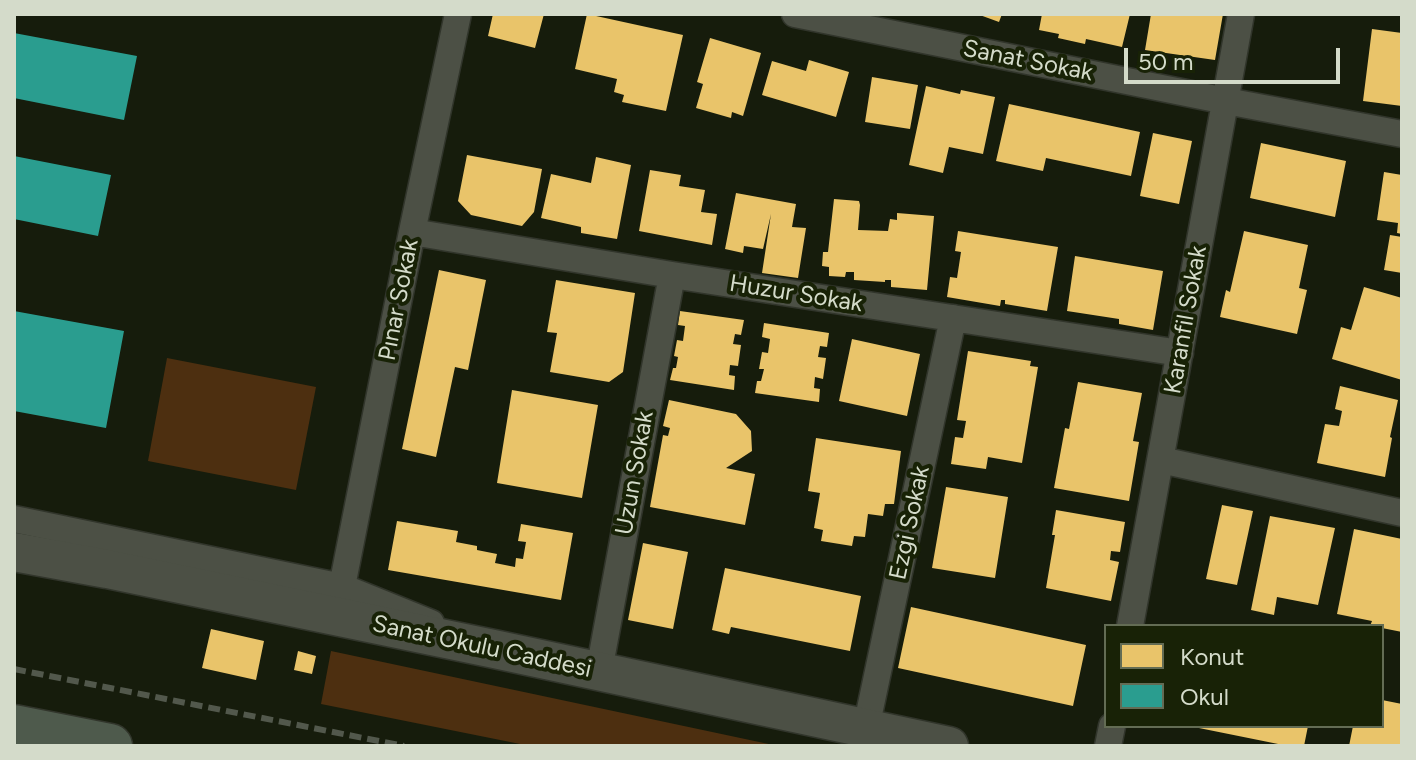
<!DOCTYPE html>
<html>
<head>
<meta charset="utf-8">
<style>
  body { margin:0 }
  #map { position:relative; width:1416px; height:760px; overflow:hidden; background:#161c0c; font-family:Figtree,sans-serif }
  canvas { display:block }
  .frame { position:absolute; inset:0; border:16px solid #d4dbca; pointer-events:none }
  .legend { position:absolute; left:1104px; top:624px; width:280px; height:104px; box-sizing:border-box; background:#182206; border:2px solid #636c54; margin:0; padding:10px 14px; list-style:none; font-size:24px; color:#d4dbca }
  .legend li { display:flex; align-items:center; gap:16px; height:40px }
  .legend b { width:40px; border:2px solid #636c54 }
  .scale { position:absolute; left:1124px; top:48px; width:216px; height:36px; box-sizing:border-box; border:4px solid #d4dbca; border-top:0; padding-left:10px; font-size:24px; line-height:28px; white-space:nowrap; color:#d4dbca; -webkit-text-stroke:6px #182206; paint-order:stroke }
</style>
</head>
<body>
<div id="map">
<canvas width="1416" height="760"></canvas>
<div class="frame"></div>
<ul class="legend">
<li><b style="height:22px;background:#e9c46a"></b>Konut</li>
<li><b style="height:22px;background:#2a9d8f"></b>Okul</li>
</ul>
<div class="scale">50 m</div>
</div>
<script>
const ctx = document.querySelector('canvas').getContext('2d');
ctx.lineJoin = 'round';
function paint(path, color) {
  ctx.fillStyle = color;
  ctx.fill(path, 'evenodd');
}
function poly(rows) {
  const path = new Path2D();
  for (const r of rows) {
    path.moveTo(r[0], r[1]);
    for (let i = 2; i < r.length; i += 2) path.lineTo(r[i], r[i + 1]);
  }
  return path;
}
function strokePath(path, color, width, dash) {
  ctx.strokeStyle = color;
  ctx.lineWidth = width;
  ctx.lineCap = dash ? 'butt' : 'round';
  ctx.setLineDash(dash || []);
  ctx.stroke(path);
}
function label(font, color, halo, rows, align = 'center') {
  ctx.font = font + ' Figtree,sans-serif';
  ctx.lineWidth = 8;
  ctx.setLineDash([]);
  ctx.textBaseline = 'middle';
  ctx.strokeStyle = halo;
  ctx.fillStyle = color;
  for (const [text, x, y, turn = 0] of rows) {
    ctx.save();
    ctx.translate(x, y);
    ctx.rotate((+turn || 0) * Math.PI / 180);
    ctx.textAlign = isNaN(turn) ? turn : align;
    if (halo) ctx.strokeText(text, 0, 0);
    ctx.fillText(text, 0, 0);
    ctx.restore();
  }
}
paint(poly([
  [167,358,316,387,296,490,148,461],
  [331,651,778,746,530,746,321,704]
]), '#4d2f10');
paint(poly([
  [493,14,544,14,535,48,488,36],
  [587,14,683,35,666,111,622,102,624,95,614,92,617,79,575,69],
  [977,14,1002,14,999,22],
  [1042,14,1130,14,1122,47,1086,39,1085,44,1058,38,1059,34,1039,30],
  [1151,14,1223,14,1215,60,1145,50],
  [1372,29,1402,33,1402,106,1363,101],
  [710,38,761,53,743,116,732,112,731,118,696,108,703,84,697,82],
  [809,60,849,72,836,117,762,95,772,61,806,71],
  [872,77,918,85,910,129,865,122],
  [926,86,960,94,961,90,995,97,983,154,949,147,943,173,909,165],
  [1009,104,1140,132,1131,176,1046,158,1043,171,996,161],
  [1153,133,1192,141,1179,204,1140,196],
  [1261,143,1346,161,1335,217,1250,198],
  [467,155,542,169,534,212,522,226,471,215,458,201],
  [596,157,631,165,617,239,581,233,581,227,541,218,551,174,591,183],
  [650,170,681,175,679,186,705,190,701,212,717,214,712,245,639,231],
  [1384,172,1402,175,1402,234,1397,233,1398,223,1377,220],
  [736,193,796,204,792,227,806,228,798,278,762,273,771,214,763,249,744,246,743,253,725,249],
  [834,199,859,201,860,205,858,230,888,231,890,219,897,220,897,213,934,216,927,290,891,287,891,280,885,280,885,282,854,280,854,272,846,272,845,277,829,276,829,267,822,266,823,252,828,252],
  [958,231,1058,247,1047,311,1005,304,1005,300,1001,300,1000,306,947,297,950,277,957,278,961,252,955,251],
  [1244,231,1308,245,1299,288,1307,290,1297,334,1220,317,1226,290,1230,292],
  [1390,235,1402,237,1402,273,1384,270],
  [1075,256,1163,271,1153,330,1119,324,1119,319,1067,311],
  [439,270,486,280,468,370,455,367,436,457,402,449],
  [556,280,635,293,623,372,609,382,550,372,557,333,547,332],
  [1364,287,1402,298,1402,380,1332,359,1341,327,1351,330],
  [680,311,744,320,741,335,735,334,733,344,741,345,738,366,730,365,729,375,735,376,734,390,670,380,673,368,676,368,678,357,674,356,677,340,683,341,685,326,678,325],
  [764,323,829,333,827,347,820,346,818,357,826,358,823,379,815,377,814,388,820,389,819,402,755,393,757,381,761,381,764,369,759,369,762,352,768,353,770,339,762,337],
  [852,339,920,354,907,416,839,401],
  [968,351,1031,361,1030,366,1038,367,1022,463,988,457,986,469,951,464,955,437,963,438,966,421,957,420],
  [1078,382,1142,393,1133,441,1139,442,1129,501,1054,488,1065,428,1069,429],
  [1340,386,1398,400,1390,437,1392,438,1385,477,1317,463,1325,424,1339,426,1342,411,1335,409],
  [512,390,598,405,582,498,497,483],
  [669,400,736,414,751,431,752,451,726,468,755,474,745,525,650,507,663,435,668,436,670,428,663,426],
  [816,438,901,451,894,504,885,504,883,516,868,514,865,537,854,536,852,546,821,541,823,530,814,528,820,493,808,491],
  [946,487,1008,497,995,578,932,568],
  [1222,505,1253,511,1237,585,1206,579],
  [1056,510,1125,522,1120,552,1111,551,1110,560,1119,562,1111,601,1046,588,1055,535,1052,535],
  [1270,516,1335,528,1318,605,1277,597,1274,615,1251,610],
  [397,521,458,531,456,542,477,546,477,550,497,554,495,563,515,567,516,558,523,559,526,542,518,541,521,524,573,533,561,600,388,570],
  [1354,529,1402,539,1402,632,1382,628,1382,626,1370,626,1372,621,1337,614],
  [643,543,688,552,673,629,628,620],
  [725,568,861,596,850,651,731,627,729,634,712,630],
  [911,607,1086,645,1073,706,898,668],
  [211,629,264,641,256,680,202,668],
  [298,651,316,656,312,674,294,670],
  [1382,700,1402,704,1402,746,1349,746,1353,726,1382,726],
  [1194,726,1308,726,1304,746,1288,746,1194,727]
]), '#e9c46a');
paint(poly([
  [14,33,137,56,124,120,14,98],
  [14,156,111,175,98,236,14,219],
  [14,311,124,331,106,428,14,411]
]), '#2a9d8f');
const minor = poly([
  [795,14,1226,101,1402,134],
  [412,232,672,275,1180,353],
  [1161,460,1402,513],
  [14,519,342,587,431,623],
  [336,617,412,232,458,14],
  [1130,626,1241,14],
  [599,671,672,275],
  [866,728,953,318],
  [1108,746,1112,726]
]);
const secondary = poly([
  [14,552,107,569,494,649,949,746]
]);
const trunk = poly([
  [14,727,110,746]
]);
strokePath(minor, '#31352b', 29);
strokePath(secondary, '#31352b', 41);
strokePath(trunk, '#31352b', 47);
strokePath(minor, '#4c5045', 26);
strokePath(secondary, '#4c5045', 38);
strokePath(trunk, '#4e5a4c', 44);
strokePath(poly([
  [14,669,404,746]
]), '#52584c', 6, [12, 6]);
label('24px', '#d4dbca', '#182206', [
  ["Sanat Sokak",1028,61,11],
  ["Huzur Sokak",796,294,9],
  ["Pınar Sokak",399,300,-79],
  ["Karanfil Sokak",1186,320,-80],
  ["Uzun Sokak",635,473,-80],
  ["Ezgi Sokak",910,523,-78],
  ["Sanat Okulu Caddesi",482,647,12]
]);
</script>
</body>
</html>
